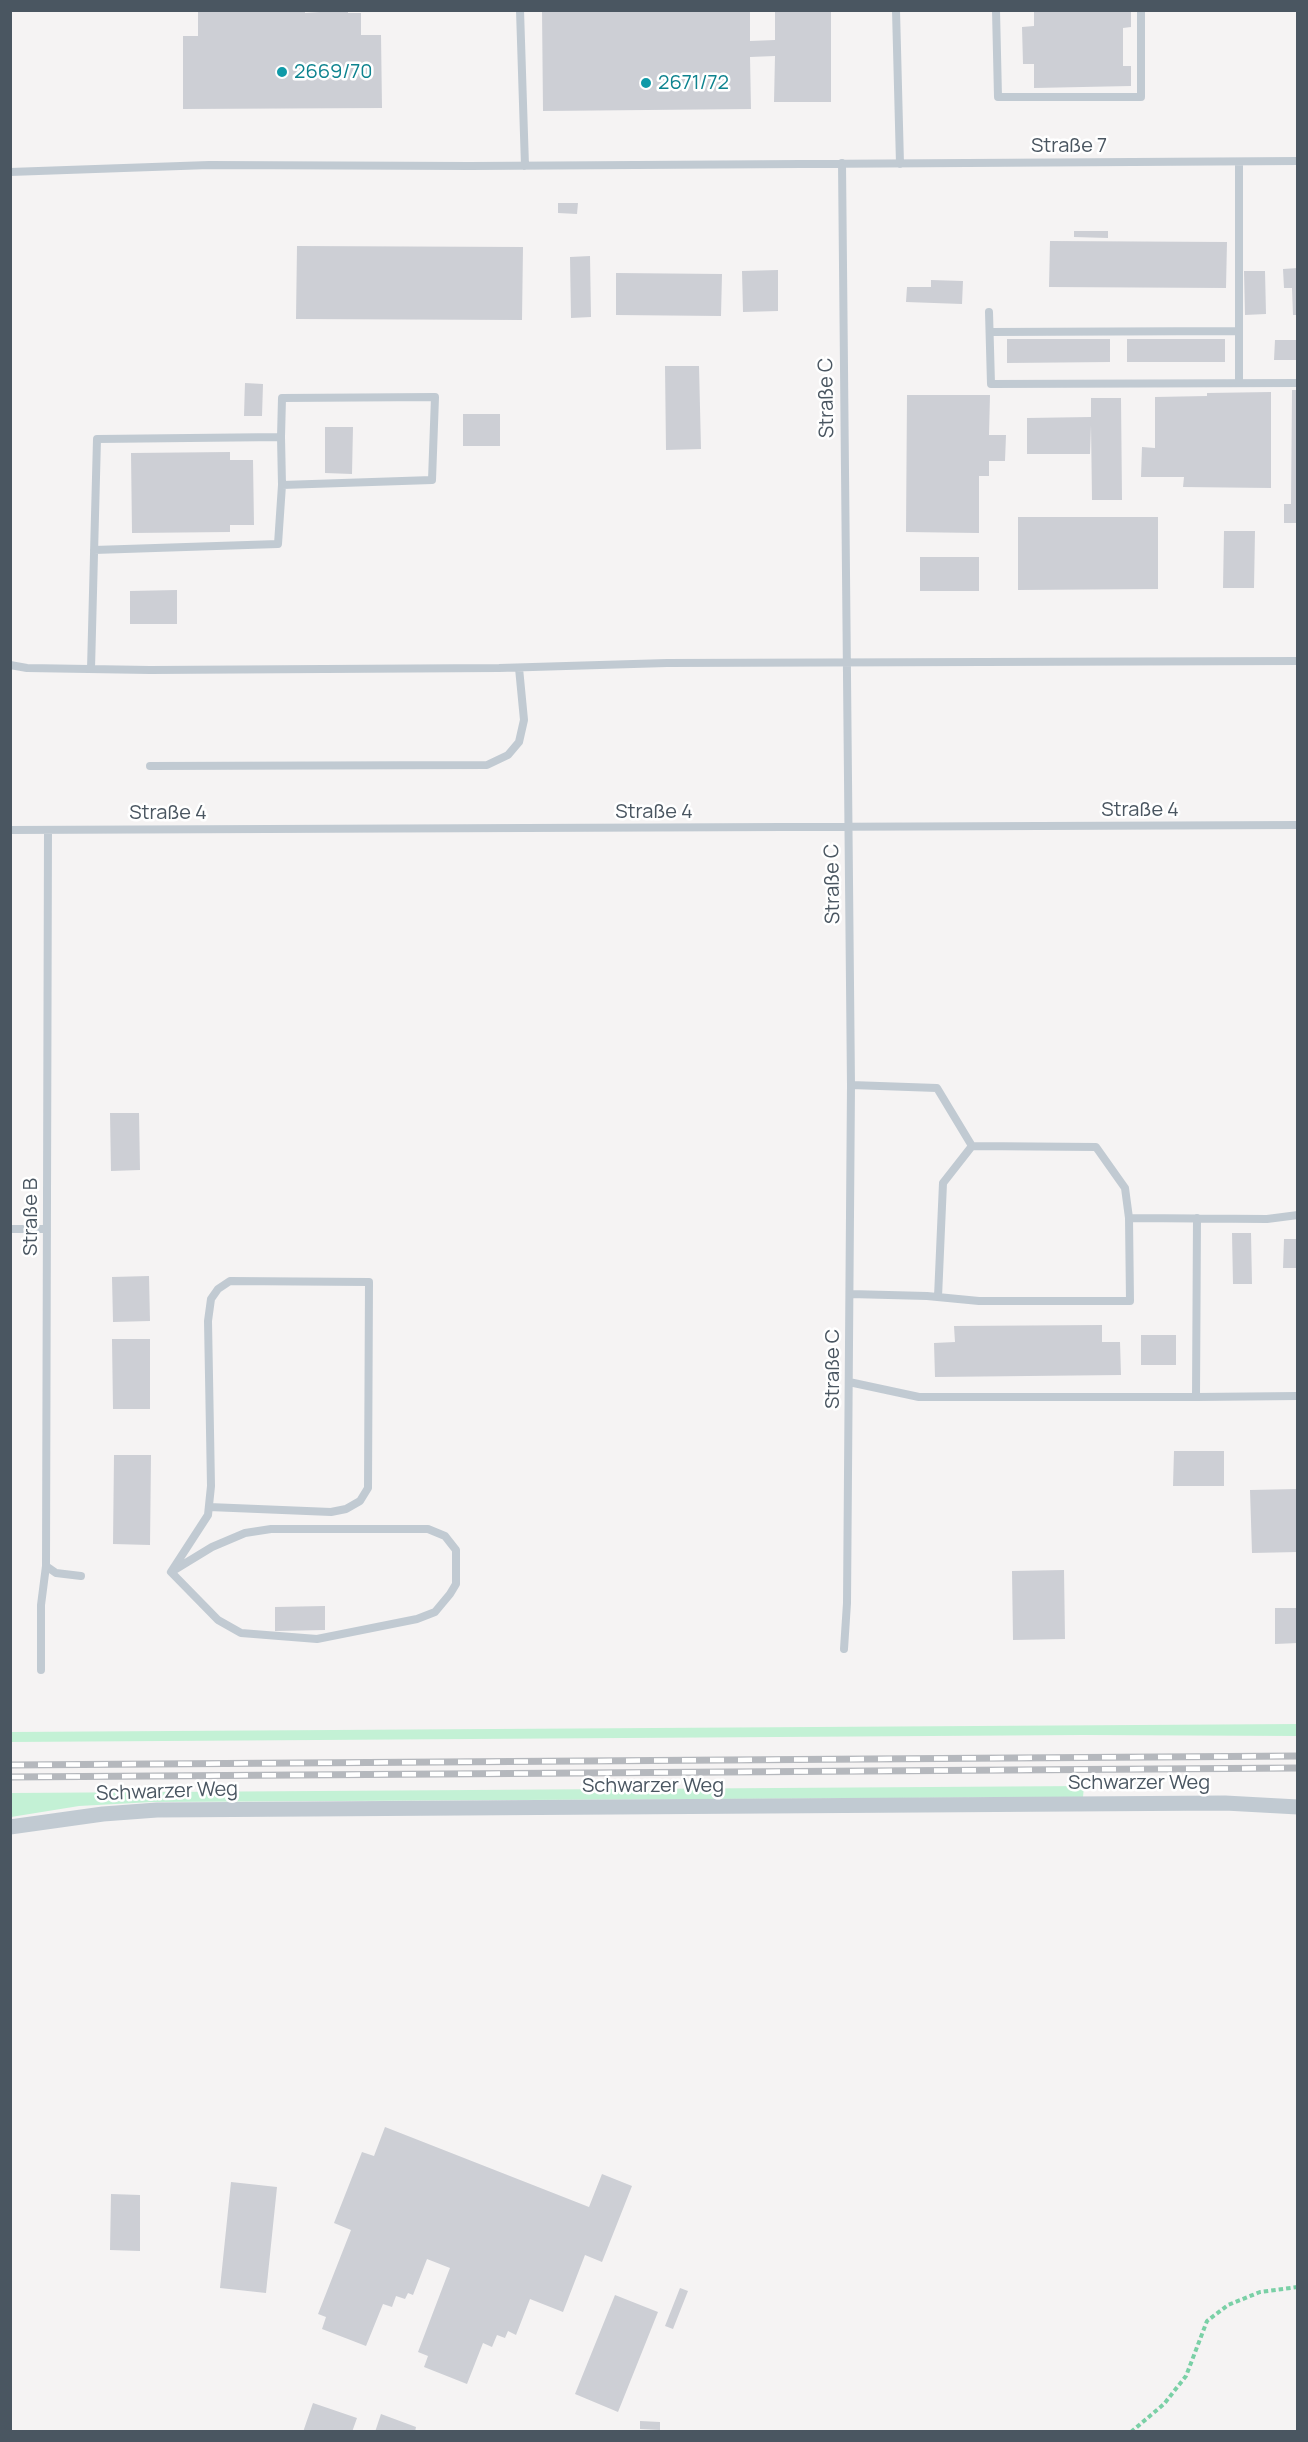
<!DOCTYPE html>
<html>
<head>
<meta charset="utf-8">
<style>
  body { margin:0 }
  #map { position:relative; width:1308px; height:2442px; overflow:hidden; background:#f5f3f3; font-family:Manrope,sans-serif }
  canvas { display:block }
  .frame { position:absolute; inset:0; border:12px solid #4a5661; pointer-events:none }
</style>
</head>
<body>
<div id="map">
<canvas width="1308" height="2442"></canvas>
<div class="frame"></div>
</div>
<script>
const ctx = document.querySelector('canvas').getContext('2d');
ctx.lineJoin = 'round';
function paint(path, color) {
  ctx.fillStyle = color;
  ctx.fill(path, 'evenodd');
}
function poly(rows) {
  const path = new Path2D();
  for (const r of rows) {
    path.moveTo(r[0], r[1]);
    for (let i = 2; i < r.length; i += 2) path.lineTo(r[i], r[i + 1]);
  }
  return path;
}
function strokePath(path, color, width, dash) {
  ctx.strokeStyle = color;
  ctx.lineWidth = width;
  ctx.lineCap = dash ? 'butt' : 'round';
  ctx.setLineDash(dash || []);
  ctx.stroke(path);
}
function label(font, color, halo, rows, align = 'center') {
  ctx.font = font + ' Manrope,sans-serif';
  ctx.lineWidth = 5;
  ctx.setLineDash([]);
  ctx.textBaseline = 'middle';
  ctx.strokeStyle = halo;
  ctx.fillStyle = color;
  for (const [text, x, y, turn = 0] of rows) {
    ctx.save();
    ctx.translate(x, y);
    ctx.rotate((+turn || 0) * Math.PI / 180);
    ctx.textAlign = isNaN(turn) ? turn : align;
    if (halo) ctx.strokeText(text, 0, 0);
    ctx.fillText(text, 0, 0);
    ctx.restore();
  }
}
paint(poly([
  [1298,1724,1297,1736,1084,1735,10,1742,11,1732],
  [1084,1786,1083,1797,152,1802,79,1806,11,1817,11,1793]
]), '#c3f1d5');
paint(poly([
  [198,10,305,10,305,13,348,10,348,13,361,13,361,35,381,35,382,108,183,109,183,36,198,36],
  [542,10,750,10,750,41,775,40,775,10,831,10,831,102,774,102,775,56,750,57,751,109,543,111],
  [1131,11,1131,27,1123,28,1123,66,1131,66,1131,86,1034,88,1034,64,1023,64,1022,27,1034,26,1034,12],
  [558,203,578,203,577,214,558,213],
  [1074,231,1108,231,1108,238,1074,237],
  [1050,241,1227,242,1226,288,1049,287],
  [297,246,523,247,522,320,296,319],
  [590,256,591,317,571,318,570,257],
  [1298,268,1298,315,1293,315,1292,288,1284,288,1283,269],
  [778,270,778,311,743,312,742,271],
  [1244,271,1265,271,1266,314,1245,315],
  [616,273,722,274,721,316,616,315],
  [931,280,963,281,962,304,906,302,907,287,931,287],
  [1007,339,1110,339,1110,362,1007,363],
  [1127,339,1225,339,1225,362,1127,362],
  [1275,340,1298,340,1298,360,1274,360],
  [665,366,699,366,701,449,666,450],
  [245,383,263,384,262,416,244,416],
  [1292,390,1298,390,1298,523,1284,523,1284,504,1291,504],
  [1271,392,1271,488,1183,487,1184,477,1141,477,1142,447,1155,448,1155,397,1207,396,1207,393],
  [907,395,990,395,989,435,1006,435,1005,461,989,461,989,476,979,476,979,533,906,532],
  [1091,398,1121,398,1122,500,1092,500,1091,425,1090,454,1027,454,1027,418,1091,417],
  [463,414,500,414,500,446,463,446],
  [325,427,353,427,352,474,325,473],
  [230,452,230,460,253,460,254,525,230,525,230,532,132,533,131,453],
  [1018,517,1158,517,1158,589,1018,590],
  [1224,531,1255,531,1254,588,1223,588],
  [920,557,979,557,979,591,920,591],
  [177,590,177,624,130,624,130,591],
  [110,1113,139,1113,140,1170,111,1171],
  [1232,1233,1251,1233,1252,1284,1233,1284],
  [1284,1239,1298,1239,1298,1268,1283,1268],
  [149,1276,150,1321,113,1322,112,1277],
  [1102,1325,1102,1342,1120,1342,1121,1375,935,1377,934,1343,955,1342,954,1326],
  [1141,1335,1176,1335,1176,1365,1141,1365],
  [112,1339,150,1339,150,1409,113,1409],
  [1174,1451,1224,1451,1224,1486,1173,1486],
  [114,1455,151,1455,150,1545,113,1544],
  [1298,1489,1298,1552,1252,1553,1250,1490],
  [1064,1570,1065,1639,1013,1640,1012,1571],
  [325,1606,325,1630,275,1631,275,1607],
  [1275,1608,1298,1608,1298,1643,1275,1644],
  [1104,1779,1112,1779,1112,1788,1104,1788],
  [385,2127,589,2207,602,2174,632,2186,602,2262,585,2255,563,2312,530,2299,516,2335,508,2331,505,2338,497,2335,492,2347,483,2343,467,2384,424,2367,428,2356,418,2352,450,2268,427,2259,413,2295,408,2293,405,2299,396,2296,392,2307,383,2304,366,2346,322,2329,326,2317,318,2314,351,2230,334,2223,362,2152,374,2156],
  [231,2182,277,2187,266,2293,220,2288],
  [111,2194,140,2195,140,2251,110,2250],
  [680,2288,688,2291,673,2329,665,2326],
  [615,2295,658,2312,618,2412,575,2394],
  [313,2403,357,2418,352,2432,303,2432],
  [381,2414,416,2427,415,2432,375,2432],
  [640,2421,660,2422,660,2430,640,2429]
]), '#cdcfd5');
strokePath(poly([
  [1131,2432,1164,2404,1186,2376,1207,2321,1228,2305,1260,2292,1298,2287]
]), '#7ad0a6', 4, [4.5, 3]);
strokePath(poly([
  [520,10,525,166],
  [896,10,900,164],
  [996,10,998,97,1141,97,1141,10],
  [1239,162,1239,383],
  [842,163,851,1085,847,1603,844,1649],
  [10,172,209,165,470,166,1298,161],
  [989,312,991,384,1298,383],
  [990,332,1239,331],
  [281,437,282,398,435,397,432,480,282,485],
  [10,665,27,668,150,670,499,668,667,663,1298,661],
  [91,669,97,439,281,437,282,485,278,544,94,550],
  [150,766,487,765,508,755,519,742,524,720,519,668],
  [10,830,1298,825],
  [48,830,46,1566,56,1573,81,1576],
  [851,1085,937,1088,972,1146,1096,1147,1125,1188,1129,1218,1267,1219,1298,1215],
  [10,1229,47,1229],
  [850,1294,927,1296,979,1301,1130,1301,1129,1218],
  [938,1297,943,1183,972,1146],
  [849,1382,919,1397,1196,1397,1197,1218],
  [1196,1397,1298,1396],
  [271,1529,428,1529,445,1536,456,1550,456,1584,450,1594,435,1612,417,1619,317,1639,241,1633,218,1620,171,1572,212,1547,245,1533,271,1529],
  [171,1572,208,1515,211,1486,208,1321,211,1299,218,1289,230,1281,369,1282,368,1488,360,1501,346,1509,331,1512,209,1507],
  [41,1670,41,1605,46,1566]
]), '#c1cad2', 8);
strokePath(poly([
  [10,1827,103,1814,157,1810,1225,1803,1298,1807]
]), '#c1cad2', 15);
const rail = poly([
  [10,1765,1298,1756],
  [10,1777,1298,1768]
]);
strokePath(rail, '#b5b8bd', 7);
strokePath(rail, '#fff', 4.5, [14]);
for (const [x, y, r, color] of [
  [282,72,6,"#0f9aa8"],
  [646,83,6,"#0f9aa8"]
]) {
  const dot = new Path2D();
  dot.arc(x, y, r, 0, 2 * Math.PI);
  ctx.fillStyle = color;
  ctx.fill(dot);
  strokePath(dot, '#fff', 2);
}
label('20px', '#0d838f', '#fff', [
  ["2669/70",294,72],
  ["2671/72",658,83]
], 'left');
label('20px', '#4a5661', '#fff', [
  ["Straße 7",1069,146],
  ["Straße C",827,398,-91],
  ["Straße 4",1140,810],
  ["Straße 4",654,812],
  ["Straße 4",168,813],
  ["Straße C",833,884,-91],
  ["Straße B",31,1217,-90],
  ["Straße C",833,1369,-90],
  ["Schwarzer Weg",1139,1783],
  ["Schwarzer Weg",653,1786],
  ["Schwarzer Weg",167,1792,-2]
]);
</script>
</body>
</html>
